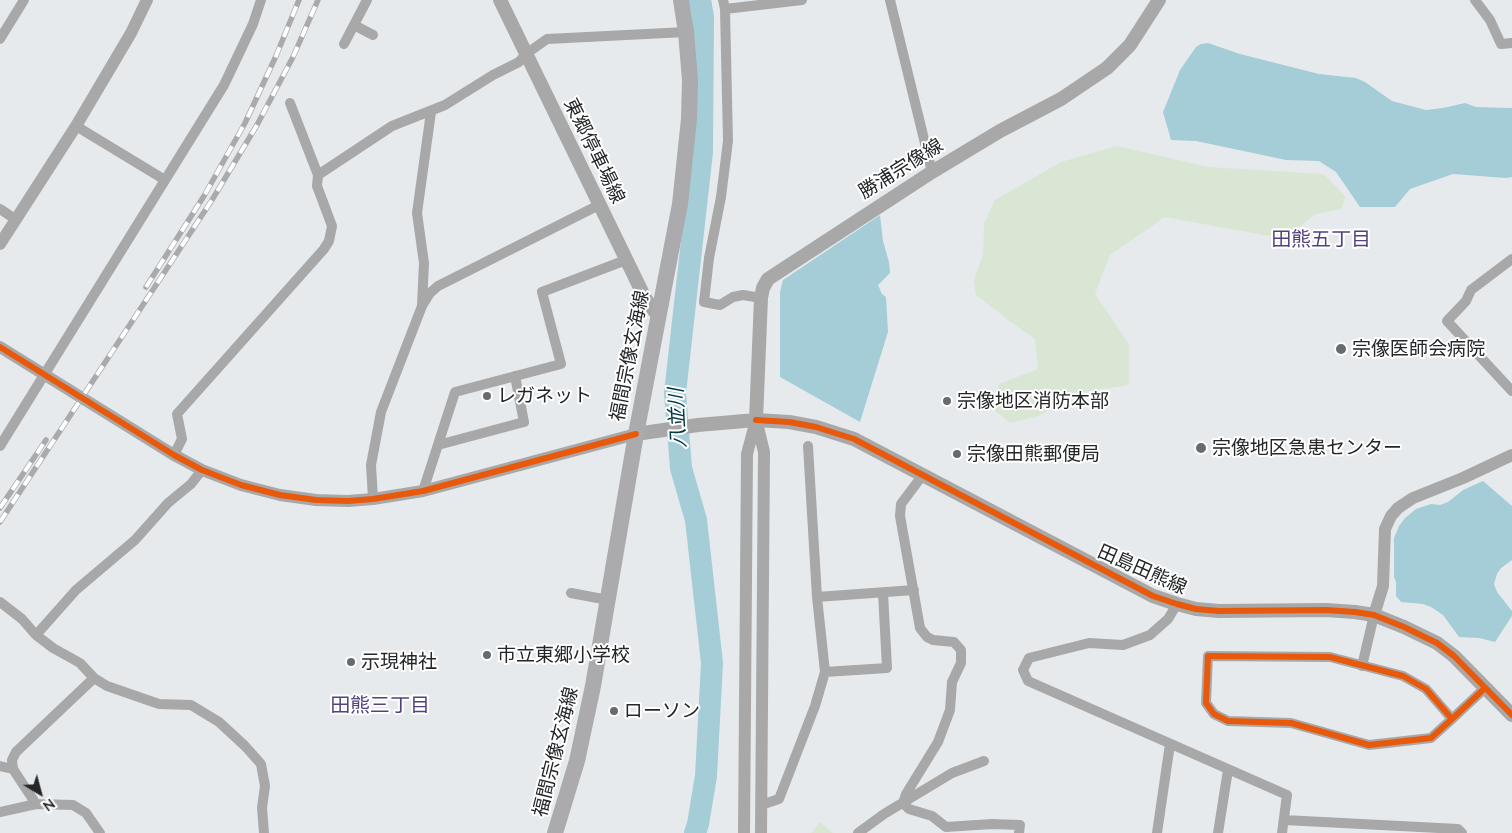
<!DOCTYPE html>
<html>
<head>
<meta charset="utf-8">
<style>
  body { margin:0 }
  #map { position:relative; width:1512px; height:833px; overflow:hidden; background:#e7eaed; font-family:Mulish,sans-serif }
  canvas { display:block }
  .north { position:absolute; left:15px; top:768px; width:50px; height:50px; -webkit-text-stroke:4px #fff; paint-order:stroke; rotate:143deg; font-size:14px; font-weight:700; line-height:20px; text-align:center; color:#242628 }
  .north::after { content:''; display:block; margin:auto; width:18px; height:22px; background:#242628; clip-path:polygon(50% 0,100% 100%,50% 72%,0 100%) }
</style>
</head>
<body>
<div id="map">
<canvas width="1512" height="833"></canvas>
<div class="north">N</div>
</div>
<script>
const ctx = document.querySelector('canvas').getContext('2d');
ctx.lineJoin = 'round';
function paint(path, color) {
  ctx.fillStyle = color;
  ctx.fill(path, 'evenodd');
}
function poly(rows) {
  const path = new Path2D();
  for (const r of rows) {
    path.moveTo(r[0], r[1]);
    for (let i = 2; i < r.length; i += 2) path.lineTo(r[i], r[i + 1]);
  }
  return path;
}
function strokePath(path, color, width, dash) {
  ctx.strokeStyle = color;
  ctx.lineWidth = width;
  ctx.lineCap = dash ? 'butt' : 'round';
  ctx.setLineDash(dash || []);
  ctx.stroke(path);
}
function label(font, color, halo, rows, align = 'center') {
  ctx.font = font + ' Mulish,"Noto Sans JP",sans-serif';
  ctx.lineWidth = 4;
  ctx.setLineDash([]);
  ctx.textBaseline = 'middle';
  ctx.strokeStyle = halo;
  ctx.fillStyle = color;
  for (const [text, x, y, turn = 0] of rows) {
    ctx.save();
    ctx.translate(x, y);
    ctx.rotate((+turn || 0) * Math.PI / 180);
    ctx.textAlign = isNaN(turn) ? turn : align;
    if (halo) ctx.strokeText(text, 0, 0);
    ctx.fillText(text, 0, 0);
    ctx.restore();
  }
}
paint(poly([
  [1117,146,1208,167,1324,174,1346,197,1341,209,1316,214,1286,236,1263,235,1165,217,1110,255,1095,294,1129,344,1129,385,1077,393,1039,416,1010,423,994,410,999,384,1038,369,1035,339,1008,320,976,295,974,280,983,254,984,224,995,200,1026,182,1061,162],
  [820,822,833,833,811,833]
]), '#dae6d4');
paint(poly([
  [1208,43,1240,54,1319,74,1356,78,1365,82,1392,101,1426,110,1443,108,1465,103,1476,107,1512,108,1512,177,1506,178,1453,174,1410,189,1395,207,1360,207,1336,172,1319,161,1286,160,1196,141,1171,140,1163,112,1180,70,1196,47,1201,44],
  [880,215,883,241,889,262,890,273,878,285,882,294,886,297,888,332,860,422,780,377,780,292,783,280],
  [1483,481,1512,506,1512,560,1501,568,1497,574,1494,584,1497,592,1512,611,1512,616,1495,642,1479,638,1459,637,1443,615,1431,607,1423,604,1401,602,1396,596,1396,582,1394,577,1394,538,1399,526,1405,518,1416,509,1431,504,1440,505,1448,502,1463,490]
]), '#a4cdd7');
strokePath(poly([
  [695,833,698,824,706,776,712,663,696,520,681,468,675,393,702,152,703,17,700,0]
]), '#a4cdd7', 22);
strokePath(poly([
  [723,0,725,9,728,141,721,197,709,258,704,302,720,305,733,297,743,295,761,298],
  [890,0,932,172],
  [1475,0,1490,20,1501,44,1512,43],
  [725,9,802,0],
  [354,25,373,35],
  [0,39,24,0],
  [344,44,367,0],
  [76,126,165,180],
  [318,175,392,126,445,105,493,75,519,62,526,54,547,39,686,32],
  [0,209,15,219],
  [1512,259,1471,290,1466,301,1447,321,1512,391],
  [422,305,424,263,417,213,431,112],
  [438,445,524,422,515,376],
  [0,446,224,85,253,24,261,0],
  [174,455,182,439,177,414,324,249,329,241,332,226,317,186,318,175,290,103],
  [423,491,455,392,561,364,542,292,626,260],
  [373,499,371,465,381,412,422,306,430,293,438,286,599,205],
  [571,593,608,600],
  [817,597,914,590],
  [0,602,22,619,36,635,53,648,80,663,94,678,107,686,159,704,191,705,219,722,245,746,261,764,265,786,262,808,264,833],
  [1177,604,1168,619,1150,635,1123,645,1089,643,1029,658,1023,670,1028,681,1287,795,1282,833],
  [36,635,76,590,135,540,168,503,191,484,202,470],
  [1362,666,1374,615],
  [825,672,887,668,883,593],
  [1452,719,1426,689,1403,676,1330,657,1208,656,1206,703,1214,714,1228,721,1291,723,1369,745,1431,738,1452,719,1485,688],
  [0,766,13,769],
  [903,803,906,794,938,742,950,710,952,682,961,663,961,650,954,642,933,640,927,637,920,628,900,516,901,504,922,476],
  [903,803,909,809,932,816,946,827,992,824,1020,825,1019,833],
  [36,804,13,769,12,760,16,752,94,678],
  [761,805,779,799,815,706,825,672,817,597,808,446],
  [0,812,36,804,73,805,86,813,100,833],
  [1284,820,1458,829,1462,833],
  [858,833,884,814,952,773,984,761],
  [1157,833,1170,744],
  [1218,833,1228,770]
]), '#a8a8a8', 10);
strokePath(poly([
  [0,244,76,126,131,33,147,0],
  [0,347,174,455,202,470,241,485,280,495,316,500,348,501,373,499,423,491,636,434],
  [757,423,764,452,761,833],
  [1374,615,1383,586,1385,529,1391,516,1398,508,1413,498,1463,478,1512,455],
  [744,833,747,454,756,420]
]), '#a8a8a8', 12);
strokePath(poly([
  [500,0,645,298,658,316],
  [756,420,761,298,763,288,768,279,932,172,1000,131,1061,99,1107,68,1130,45,1159,0],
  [636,434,698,425,756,420,789,422,816,427,854,439,1113,575,1153,596,1177,604,1196,609,1219,611,1326,610,1355,612,1374,615,1404,627,1437,643,1454,656,1512,715]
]), '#a7a8a7', 14);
strokePath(poly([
  [555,833,577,761,593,686,636,434,680,204,689,119,690,80,686,32,681,0]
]), '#abaaac', 16);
const rail = poly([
  [146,287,204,196,245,123,276,56,299,0],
  [0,508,46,440],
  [0,522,212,200,257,125,293,57,318,0]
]);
strokePath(rail, '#aaaaac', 5.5);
strokePath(rail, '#fff', 4, [11]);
strokePath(poly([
  [0,347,174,455,202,470,241,485,280,495,316,500,348,501,373,499,423,491,636,434],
  [756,420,789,422,816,427,854,439,1113,575,1153,596,1177,604,1196,609,1219,611,1326,610,1355,612,1374,615,1404,627,1437,643,1454,656,1512,715],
  [1452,719,1426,689,1403,676,1330,657,1208,656,1206,703,1214,714,1228,721,1291,723,1369,745,1431,738,1452,719,1485,688]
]), '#e8590c', 6);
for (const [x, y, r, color] of [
  [1341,349,6,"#686b6d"],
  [487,396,5,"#686b6d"],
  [947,401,5,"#686b6d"],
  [1201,448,6,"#686b6d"],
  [957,454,5,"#686b6d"],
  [487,655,5,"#686b6d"],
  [351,662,5,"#686b6d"],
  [614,711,5,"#686b6d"]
]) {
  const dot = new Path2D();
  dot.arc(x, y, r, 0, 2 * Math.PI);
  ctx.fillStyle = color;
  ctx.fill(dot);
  strokePath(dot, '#fff', 2);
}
label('19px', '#242628', '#fff', [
  ["東郷停車場線",594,151,64],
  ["勝浦宗像線",901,169,-32],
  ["福間宗像玄海線",630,356,-79],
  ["田島田熊線",1142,570,24],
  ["福間宗像玄海線",556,752,-76]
]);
label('19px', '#242628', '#fff', [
  ["宗像医師会病院",1352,349],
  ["レガネット",497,396],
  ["宗像地区消防本部",957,401],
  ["宗像地区急患センター",1212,448],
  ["宗像田熊郵便局",967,454],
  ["市立東郷小学校",497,655],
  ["示現神社",361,662],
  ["ローソン",624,711]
], 'left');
label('20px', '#52427f', '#fff', [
  ["田熊五丁目",1321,240],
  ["田熊三丁目",380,706]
]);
label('italic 20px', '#053b46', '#fff', [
  ["八並川",678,418,-93]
]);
</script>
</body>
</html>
